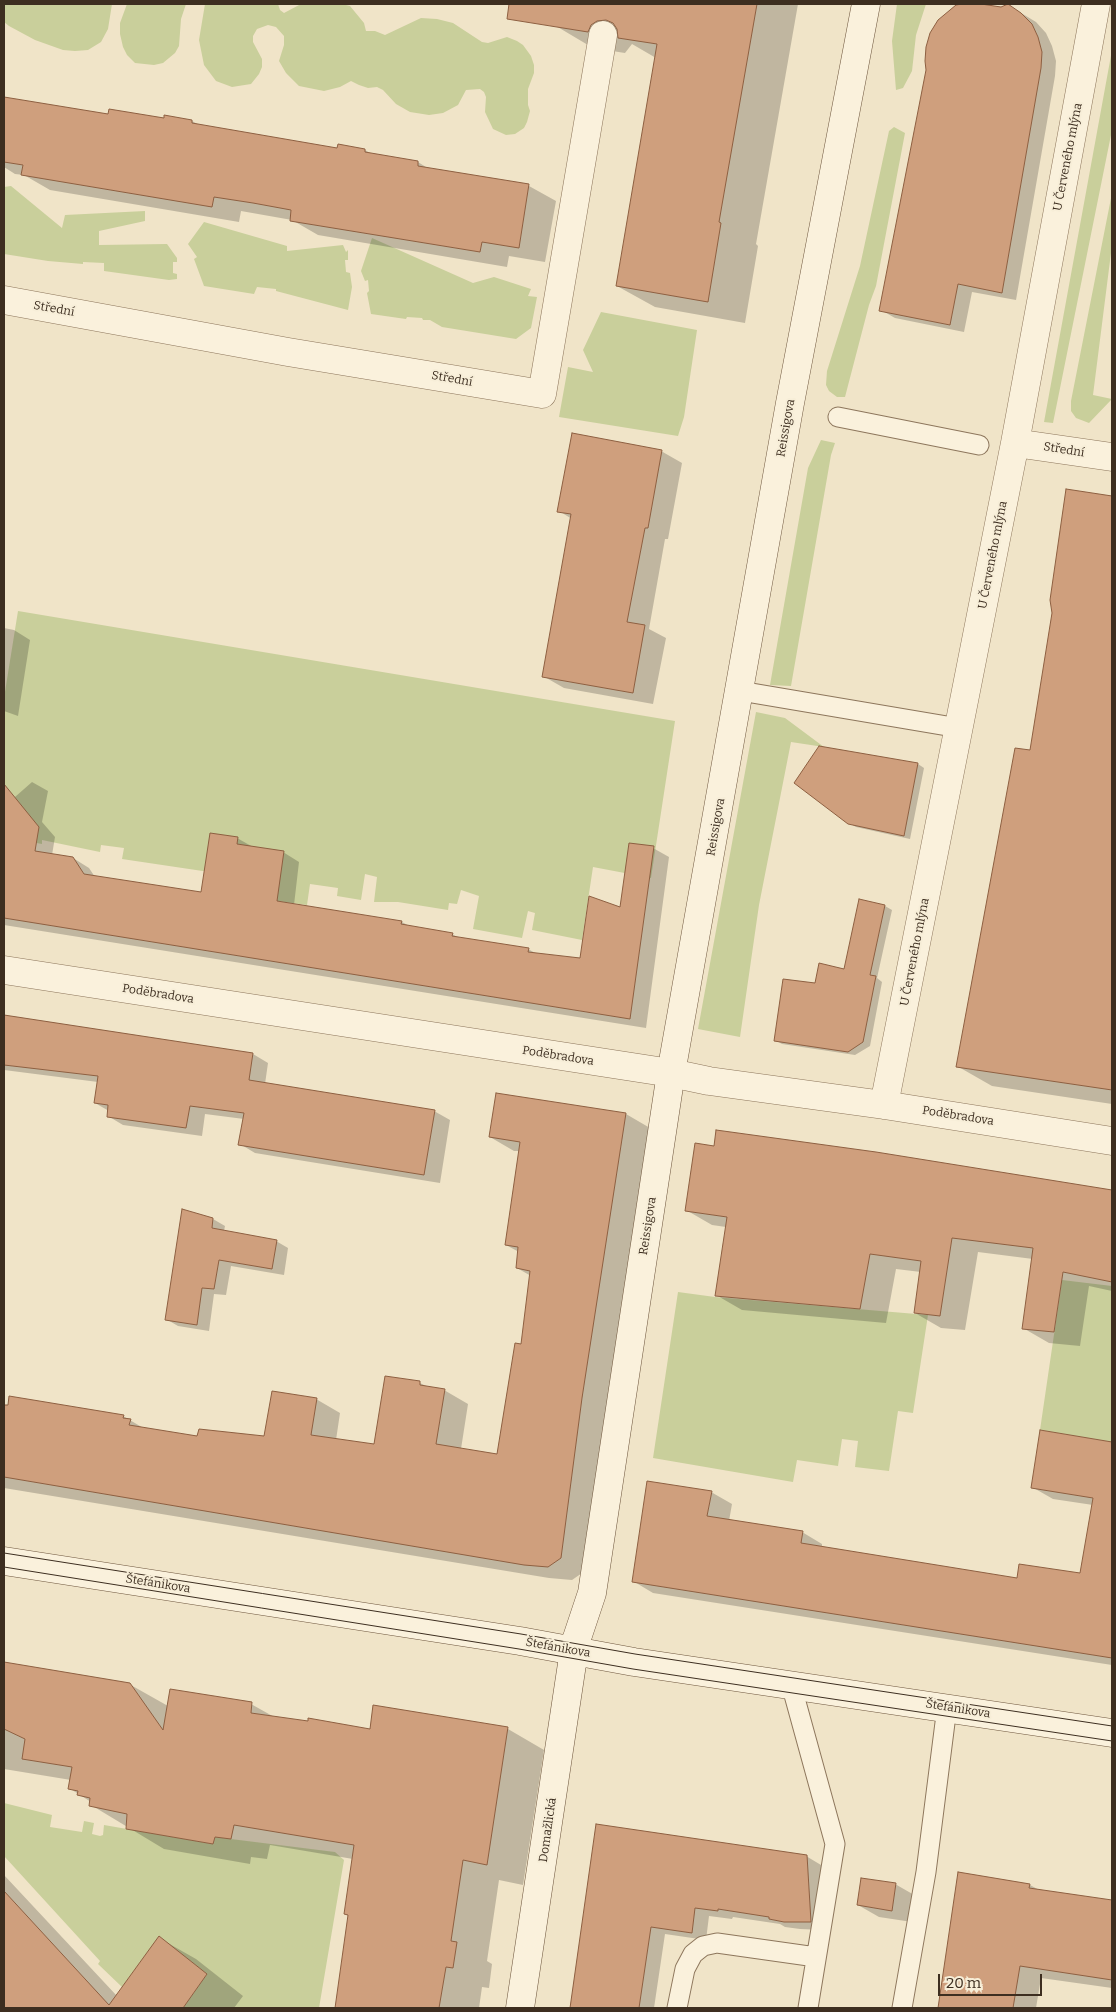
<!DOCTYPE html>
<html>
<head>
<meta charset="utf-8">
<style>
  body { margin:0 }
  #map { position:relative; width:1116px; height:2012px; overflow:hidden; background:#f0e4c8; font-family:Bitter,serif }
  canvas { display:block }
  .frame { position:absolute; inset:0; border:5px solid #3d2e20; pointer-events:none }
  .scale { position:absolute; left:938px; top:1974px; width:104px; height:22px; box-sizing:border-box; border:2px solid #3d2e20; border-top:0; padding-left:6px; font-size:15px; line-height:18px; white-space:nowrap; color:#3d2e20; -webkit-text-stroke:4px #f7eed8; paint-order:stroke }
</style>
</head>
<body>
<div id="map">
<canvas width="1116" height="2012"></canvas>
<div class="frame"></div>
<div class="scale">20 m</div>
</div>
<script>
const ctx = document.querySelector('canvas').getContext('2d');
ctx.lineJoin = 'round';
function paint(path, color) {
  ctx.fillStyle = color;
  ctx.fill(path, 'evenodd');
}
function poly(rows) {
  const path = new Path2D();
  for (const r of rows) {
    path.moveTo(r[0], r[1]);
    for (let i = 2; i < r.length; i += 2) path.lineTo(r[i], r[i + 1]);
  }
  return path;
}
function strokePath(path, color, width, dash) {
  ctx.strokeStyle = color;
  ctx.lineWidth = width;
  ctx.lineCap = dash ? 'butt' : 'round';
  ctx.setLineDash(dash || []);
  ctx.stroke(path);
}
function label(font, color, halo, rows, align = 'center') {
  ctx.font = font + ' Bitter,serif';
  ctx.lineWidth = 4;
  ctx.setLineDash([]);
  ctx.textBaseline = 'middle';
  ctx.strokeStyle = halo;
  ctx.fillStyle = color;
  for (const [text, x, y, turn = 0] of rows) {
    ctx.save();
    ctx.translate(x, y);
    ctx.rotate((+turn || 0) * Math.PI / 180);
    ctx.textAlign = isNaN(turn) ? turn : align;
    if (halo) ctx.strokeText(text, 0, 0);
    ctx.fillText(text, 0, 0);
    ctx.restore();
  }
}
paint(poly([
  [4,4,112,4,108,29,101,42,88,50,75,51,63,50,35,40,9,26,4,22],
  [127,4,186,4,181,19,179,46,175,53,163,63,154,65,135,63,127,55,123,47,120,34,120,23],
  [205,4,278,4,280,10,284,13,301,4,342,4,350,6,364,23,366,31,375,31,385,35,421,18,437,19,453,23,482,42,488,43,507,37,517,41,523,45,531,56,534,65,534,73,528,89,528,105,530,111,527,122,524,128,515,134,506,135,493,129,485,112,486,97,484,92,480,89,466,90,458,105,443,113,429,115,410,112,396,104,383,90,377,87,368,88,359,85,351,81,340,87,324,91,299,86,286,73,279,61,284,45,284,36,276,27,268,25,257,29,253,36,253,42,262,59,262,67,259,74,251,84,232,87,216,81,204,65,199,40],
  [897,4,926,4,916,35,912,71,903,88,896,90,892,41],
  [1112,50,1112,130,1053,423,1044,422],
  [894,127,905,133,876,286,869,305,845,397,837,397,829,391,826,385,827,371,860,266,889,131],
  [11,186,62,228,65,215,145,211,145,221,99,231,99,245,167,244,177,258,177,262,173,262,173,273,177,274,177,279,169,280,104,271,104,263,83,262,83,264,48,261,4,254,4,187],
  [1112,193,1112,245,1093,395,1112,399,1089,423,1076,418,1071,411,1071,401],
  [204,222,287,246,287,251,343,245,346,252,348,250,348,260,345,260,346,272,350,273,352,287,348,310,276,291,276,289,257,287,254,294,204,286,194,259,197,257,188,244],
  [372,238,473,283,494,277,531,289,528,296,537,297,531,328,516,339,442,327,430,320,423,320,422,318,407,317,406,319,371,314,367,293,369,291,368,280,365,281,361,271],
  [601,312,697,330,684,417,678,436,559,417,568,367,593,372,583,350],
  [821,440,835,443,831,455,791,686,770,685,808,468],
  [18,611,675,721,651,878,593,867,582,940,532,930,535,913,528,911,522,938,473,929,479,896,461,890,457,904,449,903,448,910,398,902,374,902,377,877,365,874,361,900,337,896,338,888,310,884,307,905,277,901,263,880,122,859,124,848,101,845,100,852,42,840,42,844,4,837,4,698],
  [756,712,785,718,824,747,791,742,759,905,740,1037,698,1029],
  [1062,1280,1112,1286,1112,1442,1040,1430],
  [678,1292,715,1297,928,1315,913,1413,898,1411,889,1471,855,1467,858,1441,842,1439,838,1466,797,1460,793,1482,653,1458],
  [4,1803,52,1815,50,1827,82,1832,84,1821,94,1823,92,1834,100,1836,103,1835,104,1825,213,1844,215,1837,335,1852,344,1860,319,2008,183,2008,207,1974,159,1937,122,1987,98,1964,100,1961,4,1856]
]), '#c9cf9b');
paint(poly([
  [560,4,798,4,756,244,758,246,745,323,655,307,617,286,656,58,632,44,625,53,593,48,556,26],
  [967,4,984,4,1002,8,1008,5,1036,22,1046,33,1052,46,1056,61,1055,76,1016,300,972,292,964,332,895,318,881,310,957,6],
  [4,98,109,116,192,121,199,125,338,149,365,150,373,155,418,162,429,169,529,186,556,201,545,262,509,256,507,267,318,235,292,220,241,211,239,222,50,190,24,175,15,174,4,167],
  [661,451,682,463,668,539,665,539,649,629,666,638,653,704,564,688,543,676,572,519,559,511],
  [1067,490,1112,497,1112,1104,992,1086,957,1066,1031,751,1053,613],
  [4,628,14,630,30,640,18,716,4,711],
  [918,764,924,768,910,839,856,827,849,823],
  [32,782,48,791,42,822,55,837,52,855,73,858,89,868,95,877,202,893,237,838,253,847,283,852,299,862,294,905,402,922,411,927,452,934,459,938,528,949,537,954,581,960,621,909,653,848,669,857,646,1028,4,925,4,803,7,804],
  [860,901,885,906,892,910,877,978,882,982,870,1046,855,1055,782,1044,775,1040,816,984,845,971],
  [4,1015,253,1054,268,1063,265,1084,434,1111,450,1120,440,1183,255,1153,240,1144,244,1119,205,1114,202,1136,123,1125,108,1116,109,1111,95,1103,98,1082,4,1070],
  [626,1114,650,1128,585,1571,572,1580,549,1578,4,1488,4,1406,123,1416,145,1429,198,1437,265,1438,316,1399,340,1413,336,1440,375,1445,420,1383,428,1387,444,1390,468,1404,461,1449,498,1456,522,1346,531,1276,517,1268,519,1252,506,1245,520,1151,514,1151,490,1137],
  [715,1148,875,1154,1112,1191,1112,1291,1089,1286,1080,1346,1049,1343,1023,1328,1033,1259,978,1252,965,1330,941,1328,915,1313,921,1272,896,1269,886,1323,742,1310,716,1295,726,1227,712,1225,686,1210],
  [213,1219,225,1226,224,1231,276,1241,288,1248,284,1275,231,1266,226,1295,214,1294,209,1331,178,1326,166,1319],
  [1041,1432,1112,1444,1112,1665,653,1593,633,1581,711,1492,732,1504,729,1521,802,1532,822,1544,822,1547,1018,1579,1081,1575,1093,1505,1053,1499,1032,1487],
  [4,1663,129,1684,168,1706,251,1704,276,1718,372,1730,508,1729,544,1750,523,1885,499,1880,487,1961,492,1964,489,1988,482,1987,479,2008,336,2008,349,1916,345,1914,353,1859,270,1845,267,1859,251,1857,250,1864,164,1849,91,1805,91,1802,69,1788,71,1780,4,1769],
  [597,1826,806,1856,821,1865,824,1930,800,1929,785,1927,780,1924,733,1917,732,1919,709,1916,706,1940,665,1934,654,2008,570,2008],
  [959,1874,1030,1885,1041,1891,1112,1902,1112,1988,1041,1978,1036,2008,939,2008],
  [4,1875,117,1996,159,1938,196,1959,243,1996,234,2008,7,2008,4,2005],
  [895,1884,916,1896,912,1922,879,1917,858,1905]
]), '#0003');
const building = poly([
  [509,4,757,4,719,222,721,223,708,302,616,286,657,44,618,38,617,29,613,23,606,20,597,21,591,25,588,32,507,19,509,4],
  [962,4,981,4,1001,7,1008,4,1021,13,1032,24,1038,37,1042,52,1041,68,1002,293,958,284,950,325,879,311,926,70,925,61,926,47,930,33,938,20,956,5,962,4],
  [4,97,108,114,109,109,164,118,164,115,192,120,192,123,337,148,338,144,365,149,365,152,418,161,418,166,529,184,519,248,482,242,480,252,290,221,291,210,253,203,214,197,212,207,21,175,23,165,4,162,4,97],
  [572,433,662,450,648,528,645,528,627,622,645,625,633,693,542,677,571,514,557,512,572,433],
  [1066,489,1112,496,1112,1090,956,1067,1015,748,1030,750,1052,613,1050,600,1066,489],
  [819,746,918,763,904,836,848,824,794,783,819,746],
  [4,784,39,827,35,851,73,857,84,874,201,892,210,833,238,837,237,844,284,851,277,901,402,921,401,924,453,933,452,936,529,948,528,952,580,958,589,896,620,907,629,843,654,846,630,1019,4,918,4,784],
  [859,899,885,905,870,975,876,976,863,1042,848,1052,774,1041,783,979,815,983,819,963,844,969,859,899],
  [4,1015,253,1053,249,1080,435,1110,424,1175,238,1145,244,1113,190,1106,186,1128,107,1117,108,1105,94,1103,98,1076,4,1065,4,1015],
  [496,1093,626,1113,582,1398,561,1558,548,1567,524,1565,4,1477,4,1405,8,1405,9,1396,124,1415,123,1418,131,1419,129,1425,197,1436,199,1429,264,1436,272,1391,317,1398,311,1435,374,1444,385,1376,420,1381,420,1385,445,1389,436,1444,497,1454,515,1343,521,1344,530,1271,516,1268,518,1247,505,1245,520,1142,489,1137,496,1093],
  [716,1130,876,1152,1112,1190,1112,1282,1063,1272,1054,1332,1022,1329,1033,1248,952,1238,940,1316,914,1313,921,1261,870,1254,860,1309,715,1296,727,1217,685,1211,695,1143,714,1146,716,1130],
  [182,1209,213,1218,212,1228,277,1240,272,1269,219,1260,214,1289,202,1288,197,1325,165,1320,182,1209],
  [1040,1430,1112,1442,1112,1658,632,1582,647,1481,712,1491,707,1516,803,1531,801,1543,1017,1578,1019,1564,1080,1573,1093,1498,1031,1488,1040,1430],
  [4,1662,130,1683,163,1730,170,1689,252,1702,251,1713,308,1721,308,1718,370,1729,373,1705,508,1727,487,1865,463,1860,451,1941,457,1942,453,1968,446,1967,439,2008,335,2008,348,1915,344,1914,354,1845,234,1825,231,1839,215,1837,213,1844,126,1829,127,1814,89,1806,90,1798,77,1795,78,1791,68,1789,72,1767,22,1759,25,1739,4,1729,4,1662],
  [596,1824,807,1855,811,1922,784,1922,769,1919,769,1917,718,1909,718,1911,695,1908,692,1933,651,1927,639,2008,570,2008,596,1824],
  [958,1872,1030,1884,1029,1888,1112,1900,1112,1980,1020,1966,1013,2008,938,2008,958,1872],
  [861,1878,896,1883,892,1911,857,1905,861,1878],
  [4,1891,109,2005,159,1936,207,1974,183,2008,4,2008,4,1891]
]);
paint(building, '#cf9f7d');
strokePath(building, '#8d5f41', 1);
const lane = poly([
  [838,417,979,445],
  [740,691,959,728],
  [791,1684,835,1844,808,2008],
  [677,2008,685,1969,693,1954,703,1946,717,1943,816,1957],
  [902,2008,926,1872,947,1707]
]);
const street = poly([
  [4,300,288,352,542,394,603,35],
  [1015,443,1112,457],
  [4,970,671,1073,709,1081,884,1105,1112,1141],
  [884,1105,1015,443,1096,4]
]);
const secondary = poly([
  [4,1561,520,1641,634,1662,1112,1733],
  [520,2008,575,1644,592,1593,671,1073,790,403,866,4]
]);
strokePath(lane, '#8d765c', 21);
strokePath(street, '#8d765c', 29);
strokePath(secondary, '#6f573f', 29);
strokePath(lane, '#faf1dc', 19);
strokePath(street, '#faf1dc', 28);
strokePath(secondary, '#faf1dc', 28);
strokePath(poly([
  [4,1553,521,1634,635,1654,1112,1726],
  [4,1567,519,1649,633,1669,1112,1741]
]), '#3d2e20', 1);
label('12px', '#3d2e20', '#f7eed8', [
  ["U Červeného mlýna",1068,157,-79],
  ["Střední",54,309,10],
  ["Střední",452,379,10],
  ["Reissigova",786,428,-80],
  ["Střední",1064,450,9],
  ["U Červeného mlýna",993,555,-79],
  ["Reissigova",716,827,-80],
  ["U Červeného mlýna",915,952,-79],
  ["Poděbradova",158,994,9],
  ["Poděbradova",558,1056,9],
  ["Poděbradova",958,1116,9],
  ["Reissigova",648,1226,-81],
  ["Štefánikova",158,1584,9],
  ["Štefánikova",558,1648,10],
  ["Štefánikova",958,1709,9],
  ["Domažlická",548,1830,-82]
]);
</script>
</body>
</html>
